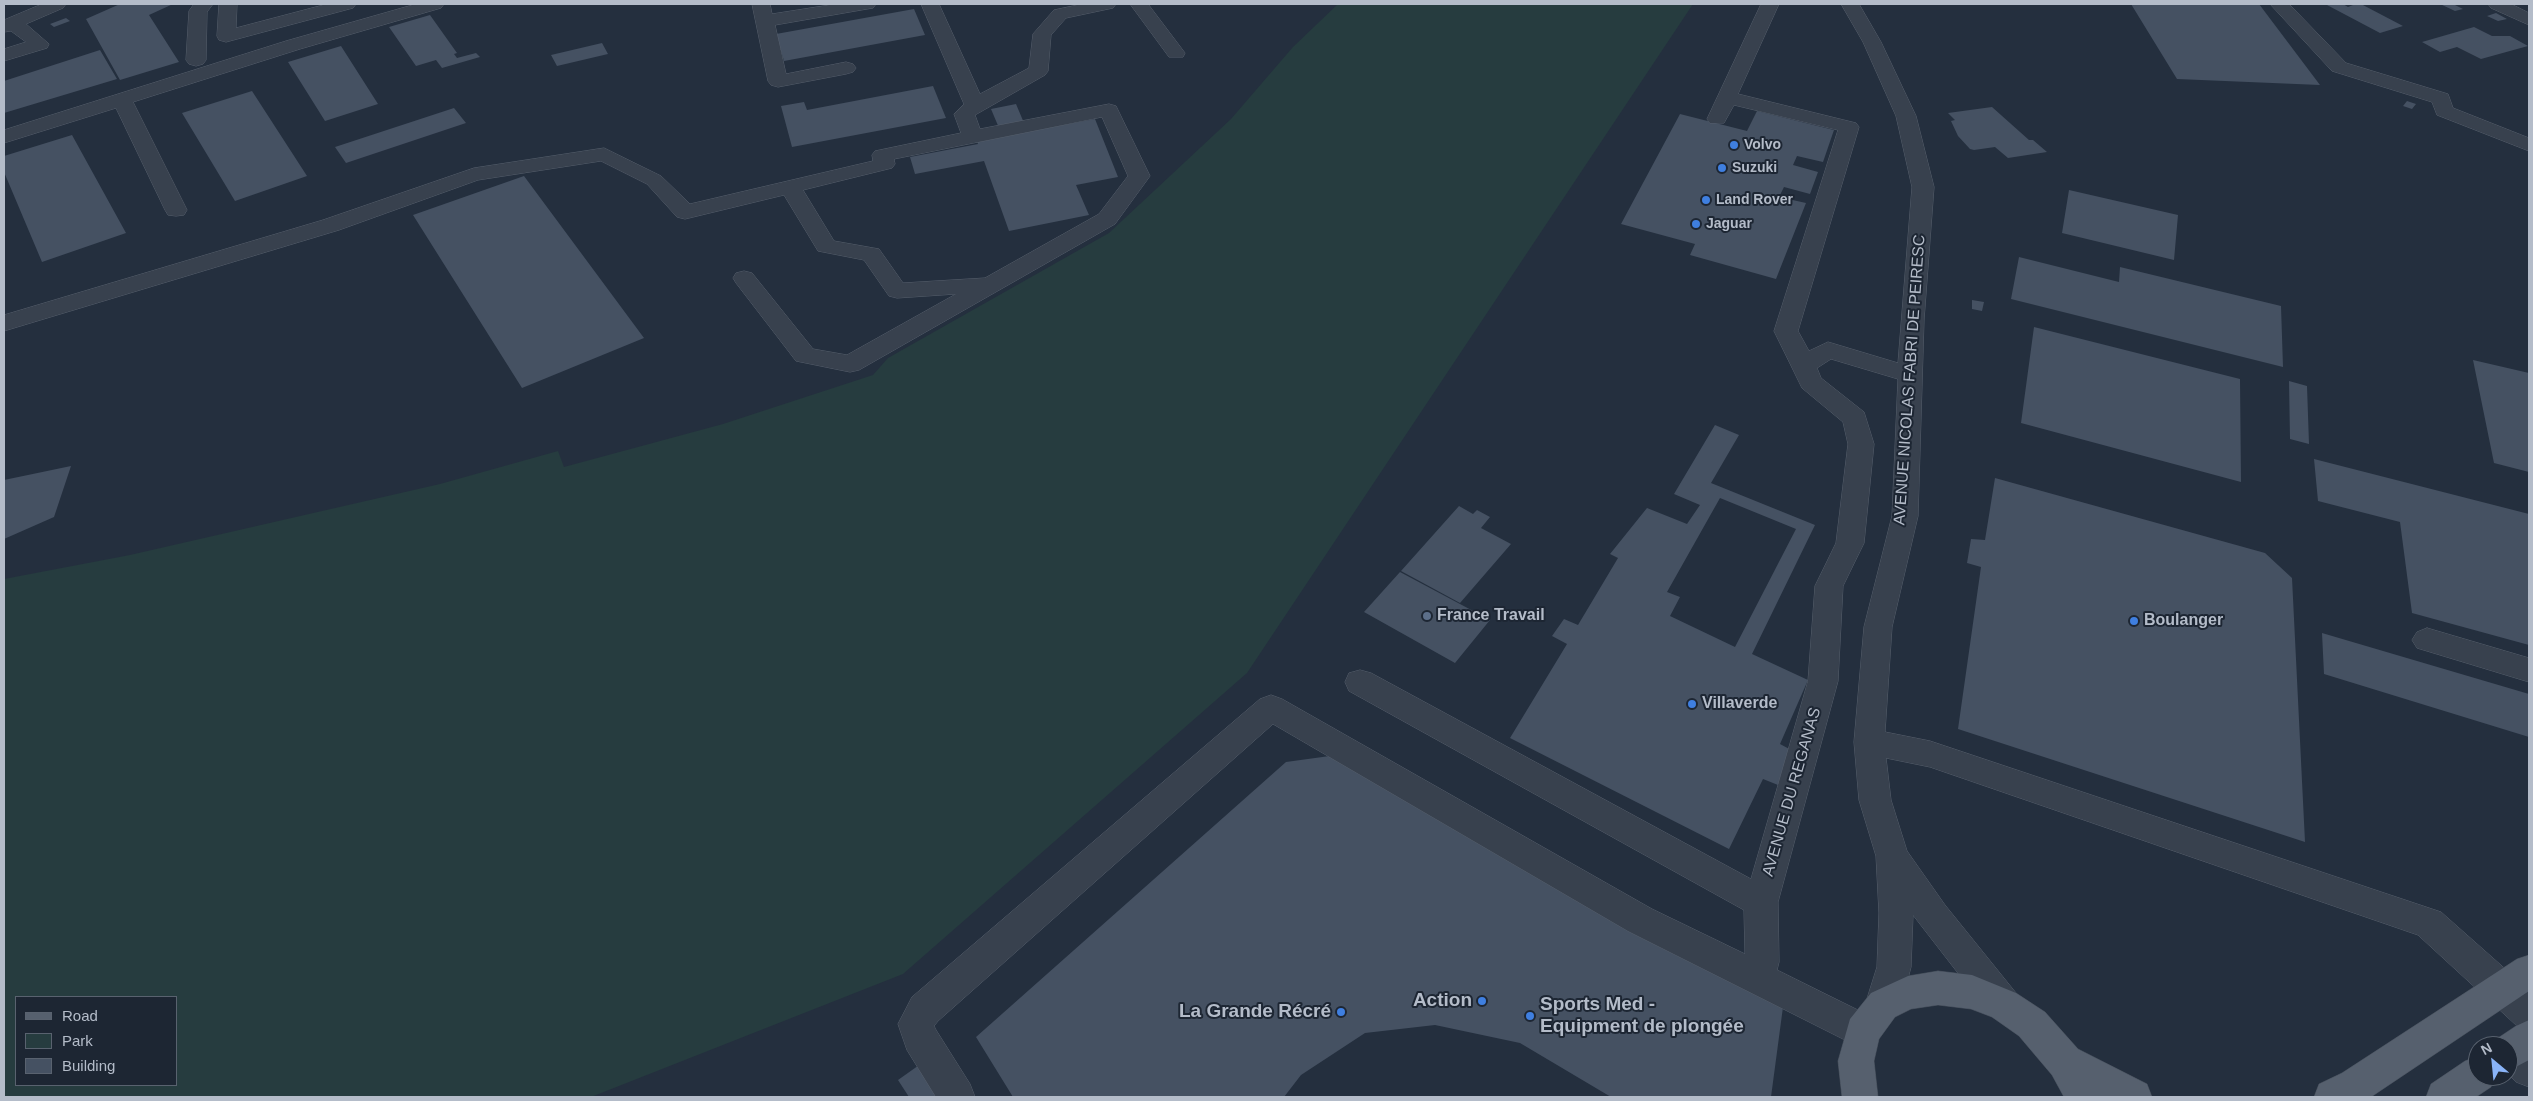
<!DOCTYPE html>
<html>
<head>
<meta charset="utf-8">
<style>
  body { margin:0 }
  #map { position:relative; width:2533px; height:1101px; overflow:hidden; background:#242f3e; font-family:Helvetica,sans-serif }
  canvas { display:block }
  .frame { position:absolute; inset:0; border:5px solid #b4bcc9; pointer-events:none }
  .legend { position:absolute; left:15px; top:996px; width:162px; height:90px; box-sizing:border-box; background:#1d2633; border:1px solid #59626f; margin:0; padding:6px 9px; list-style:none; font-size:15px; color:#b4bcc9 }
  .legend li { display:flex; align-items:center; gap:10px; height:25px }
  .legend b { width:25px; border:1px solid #59626f }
  .north { position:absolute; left:2468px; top:1036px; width:50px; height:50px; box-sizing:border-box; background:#1d2633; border:1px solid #59626f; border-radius:50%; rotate:332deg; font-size:14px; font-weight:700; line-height:20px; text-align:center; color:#b4bcc9 }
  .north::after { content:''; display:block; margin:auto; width:18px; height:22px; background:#8ab4f8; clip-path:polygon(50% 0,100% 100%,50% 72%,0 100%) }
</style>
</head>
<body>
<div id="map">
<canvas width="2533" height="1101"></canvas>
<div class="frame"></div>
<ul class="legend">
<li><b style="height:6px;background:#56606e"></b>Road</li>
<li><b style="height:14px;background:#263c3f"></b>Park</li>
<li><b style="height:14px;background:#455162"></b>Building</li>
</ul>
<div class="north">N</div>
</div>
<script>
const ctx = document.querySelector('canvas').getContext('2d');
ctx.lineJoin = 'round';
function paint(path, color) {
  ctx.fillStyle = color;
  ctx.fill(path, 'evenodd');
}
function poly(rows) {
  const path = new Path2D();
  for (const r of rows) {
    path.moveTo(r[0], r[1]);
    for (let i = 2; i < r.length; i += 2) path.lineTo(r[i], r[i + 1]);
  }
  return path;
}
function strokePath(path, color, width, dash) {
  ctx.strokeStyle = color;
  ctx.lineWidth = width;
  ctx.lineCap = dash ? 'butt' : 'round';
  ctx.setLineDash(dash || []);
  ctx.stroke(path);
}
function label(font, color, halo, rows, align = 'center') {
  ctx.font = font + ' Helvetica,sans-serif';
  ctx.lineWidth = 4;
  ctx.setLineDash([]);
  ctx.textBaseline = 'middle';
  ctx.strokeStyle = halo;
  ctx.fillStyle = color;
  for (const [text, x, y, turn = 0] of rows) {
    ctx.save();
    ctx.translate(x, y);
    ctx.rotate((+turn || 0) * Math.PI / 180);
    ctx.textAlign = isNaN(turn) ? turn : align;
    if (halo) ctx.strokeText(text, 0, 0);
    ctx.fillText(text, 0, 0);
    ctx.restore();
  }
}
paint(poly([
  [1338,4,1693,4,1247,673,903,974,591,1097,4,1097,4,579,130,555,440,484,558,451,564,467,723,424,873,375,888,358,1109,233,1231,119,1293,47],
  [16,997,176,997,176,1085,16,1085]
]), '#263c3f');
paint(poly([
  [120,4,173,4,149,15,179,62,120,80,86,19],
  [2131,4,2259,4,2320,85,2177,79],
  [2343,4,2348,7,2353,5,2350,4,2361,4,2403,26,2380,33,2327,5],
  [2440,4,2453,4,2463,9,2455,11],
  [914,9,925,35,784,61,776,34],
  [2496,13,2507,19,2498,21,2487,16],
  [430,15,457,53,454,54,457,58,476,53,480,57,442,68,436,60,416,66,389,27],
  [66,18,70,21,54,27,50,24],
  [2474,27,2492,36,2510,36,2528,46,2481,59,2457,47,2440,52,2422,42],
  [602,43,608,54,557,66,551,55],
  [341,46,378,104,325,121,288,62],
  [100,50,117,79,4,113,4,81],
  [933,86,946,118,792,147,781,106,804,102,807,110],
  [252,91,307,176,235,201,182,113],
  [2407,101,2416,104,2412,109,2403,106],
  [1016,104,1024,123,999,128,991,109],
  [1992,107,2029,140,2033,140,2047,152,2008,158,1995,147,1974,150,1970,149,1958,136,1951,121,1955,120,1948,113],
  [454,108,466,123,346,163,335,147],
  [1757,111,1834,130,1823,162,1797,156,1793,165,1818,172,1810,194,1784,187,1779,197,1806,203,1776,279,1690,255,1695,244,1621,224,1680,114,1747,131],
  [1095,119,1118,177,1076,185,1089,215,1009,231,984,161,915,174,910,157,978,144,977,141],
  [72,135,126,233,42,262,4,172,4,156],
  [524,176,644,338,522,388,413,215],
  [2069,190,2178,215,2174,260,2062,233],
  [2019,257,2119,282,2120,267,2281,306,2283,367,2011,299],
  [1972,300,1984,302,1982,311,1972,309],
  [2034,327,2240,379,2241,482,2021,423],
  [2473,360,2529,373,2529,472,2494,463],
  [2289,381,2307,386,2309,444,2290,439],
  [1715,425,1739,435,1711,483,1815,525,1752,654,1808,680,1780,744,1793,751,1778,785,1763,779,1729,849,1510,738,1567,644,1552,636,1564,619,1578,625,1618,558,1610,554,1647,508,1687,524,1700,505,1674,494],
  [1720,498,1796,529,1735,647,1670,616,1680,597,1667,592],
  [2314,459,2529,514,2529,645,2412,613,2400,522,2318,501],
  [71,466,54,517,4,539,4,480],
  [1995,478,2265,553,2292,578,2305,842,1958,729,1981,567,1967,563,1971,539,1985,540],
  [1459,506,1473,514,1477,510,1490,517,1481,528,1511,544,1460,603,1401,571],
  [1400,572,1490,620,1455,663,1364,612],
  [2322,633,2529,694,2529,737,2324,674],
  [1337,755,1783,1007,1771,1097,1611,1097,1520,1043,1435,1025,1365,1033,1301,1075,1284,1097,1013,1097,976,1037,1286,762],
  [922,1063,944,1097,909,1097,898,1080]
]), '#455162');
const minor = poly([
  [42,4,66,4,63,8,26,24,49,44,47,48,4,61,4,49,26,42,11,31,4,32,4,20,42,4],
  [194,4,213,4,207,12,206,60,203,64,196,66,189,64,186,60,189,11,194,4],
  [219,4,237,4,236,28,327,4,356,4,353,8,226,42,219,40,217,36,219,4],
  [416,4,444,4,441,8,300,49,133,102,187,210,184,215,176,216,168,215,165,210,116,108,4,143,4,130,286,41,416,4],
  [752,4,770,4,772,14,836,4,876,4,873,8,867,9,775,25,786,74,846,62,853,64,856,68,853,72,846,74,778,87,771,85,768,81,752,4],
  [921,4,939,4,980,94,1029,68,1033,34,1054,10,1082,4,1116,4,1113,8,1066,18,1051,35,1048,71,1045,75,975,115,980,129,1109,104,1116,106,1150,176,1115,224,859,370,850,372,796,361,736,283,733,278,736,273,744,271,752,273,813,349,847,355,956,294,897,298,889,296,864,260,818,251,784,195,685,219,677,217,647,184,601,161,478,180,339,230,4,331,4,315,323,220,474,168,604,148,661,176,690,204,873,161,872,155,875,151,961,133,954,114,964,104,921,4],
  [1102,117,1128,176,1099,214,985,278,903,283,879,249,834,241,803,190,892,168,895,164,894,159,1102,117],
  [1130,4,1148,4,1185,53,1183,57,1169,57,1130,4],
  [1761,4,1779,4,1738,94,1856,123,1859,127,1798,331,1809,351,1828,342,1898,363,1912,187,1896,116,1863,42,1841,4,1859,4,1881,42,1916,116,1934,187,1924,320,1918,516,1892,627,1885,732,1930,741,2441,912,2529,990,2529,1030,2516,1025,2418,935,1930,767,1886,758,1891,800,1907,851,1945,905,2016,993,2022,1005,2016,1017,2004,1022,1992,1017,1913,915,1911,967,1901,1005,1895,1017,1883,1022,1876,1019,1881,1031,1876,1043,1863,1049,1628,931,1273,724,938,1021,934,1026,936,1030,970,1084,975,1097,936,1097,907,1050,898,1024,912,997,1260,699,1271,695,1282,699,1652,909,1745,954,1744,910,1349,691,1345,682,1349,673,1360,670,1371,673,1751,879,1808,681,1815,586,1836,543,1848,444,1843,422,1802,388,1774,331,1838,130,1734,105,1724,123,1710,123,1707,119,1761,4],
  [1831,359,1898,379,1892,516,1864,627,1854,742,1859,800,1876,856,1879,913,1877,967,1865,1005,1870,1016,1777,970,1779,962,1778,902,1838,681,1843,586,1864,543,1874,444,1864,412,1821,378,1817,368,1831,359],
  [2270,4,2289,4,2346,63,2448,94,2453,108,2529,138,2529,151,2437,115,2432,102,2332,71,2270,4],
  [2488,4,2511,4,2529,13,2529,25,2491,8,2488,4],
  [2427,628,2529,658,2529,682,2417,648,2412,640,2417,632,2427,628],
  [2510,1034,2529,1045,2529,1087,2516,1082,2508,1074,2508,1046,2494,1046,2497,1039,2510,1034]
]);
const major = poly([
  [2529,955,2529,991,2371,1097,2314,1097,2319,1084,2342,1073,2517,959,2529,955],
  [1938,971,1972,975,2016,993,2045,1012,2078,1049,2147,1084,2152,1097,2064,1097,2052,1075,2019,1036,1992,1017,1971,1009,1938,1005,1911,1009,1895,1017,1879,1039,1874,1061,1878,1097,1842,1097,1838,1061,1850,1019,1871,993,1908,976,1938,971],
  [2529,1020,2529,1060,2508,1071,2508,1046,2493,1046,2495,1040,2516,1026,2529,1020],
  [2478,1056,2478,1076,2495,1076,2491,1087,2476,1097,2426,1097,2431,1084,2465,1061,2478,1056]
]);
strokePath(minor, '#565f6c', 1);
strokePath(major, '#414a57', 1);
paint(minor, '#38414e');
paint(major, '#56606e');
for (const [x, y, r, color] of [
  [1734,145,5,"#3f7fe0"],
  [1722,168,5,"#3f7fe0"],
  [1706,200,5,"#3f7fe0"],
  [1696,224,5,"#3f7fe0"],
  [1427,616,5,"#5c6f8a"],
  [2134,621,5,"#3f7fe0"],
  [1692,704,5,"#3f7fe0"],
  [1482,1001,5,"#3f7fe0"],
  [1341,1012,5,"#3f7fe0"],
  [1530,1016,5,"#3f7fe0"]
]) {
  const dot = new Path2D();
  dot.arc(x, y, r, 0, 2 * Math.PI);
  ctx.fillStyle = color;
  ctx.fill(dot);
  strokePath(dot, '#1d2633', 2);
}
label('bold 14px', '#b4bcc9', '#1d2633', [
  ["Volvo",1744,145],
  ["Suzuki",1732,168],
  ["Land Rover",1716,200],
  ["Jaguar",1706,224]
], 'left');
label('16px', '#b4bcc9', '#1d2633', [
  ["AVENUE NICOLAS FABRI DE PEIRESC",1910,380,-86],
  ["AVENUE DU REGANAS",1792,792,-74]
]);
label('bold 16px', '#b4bcc9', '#1d2633', [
  ["France Travail",1437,616],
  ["Boulanger",2144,621],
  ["Villaverde",1702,704]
], 'left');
label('bold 19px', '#b4bcc9', '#1d2633', [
  ["Action",1472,1001],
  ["Sports Med -",1540,1005,"left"],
  ["Equipment de plongée",1540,1027,"left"],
  ["La Grande Récré",1331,1012]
], 'right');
</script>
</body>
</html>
